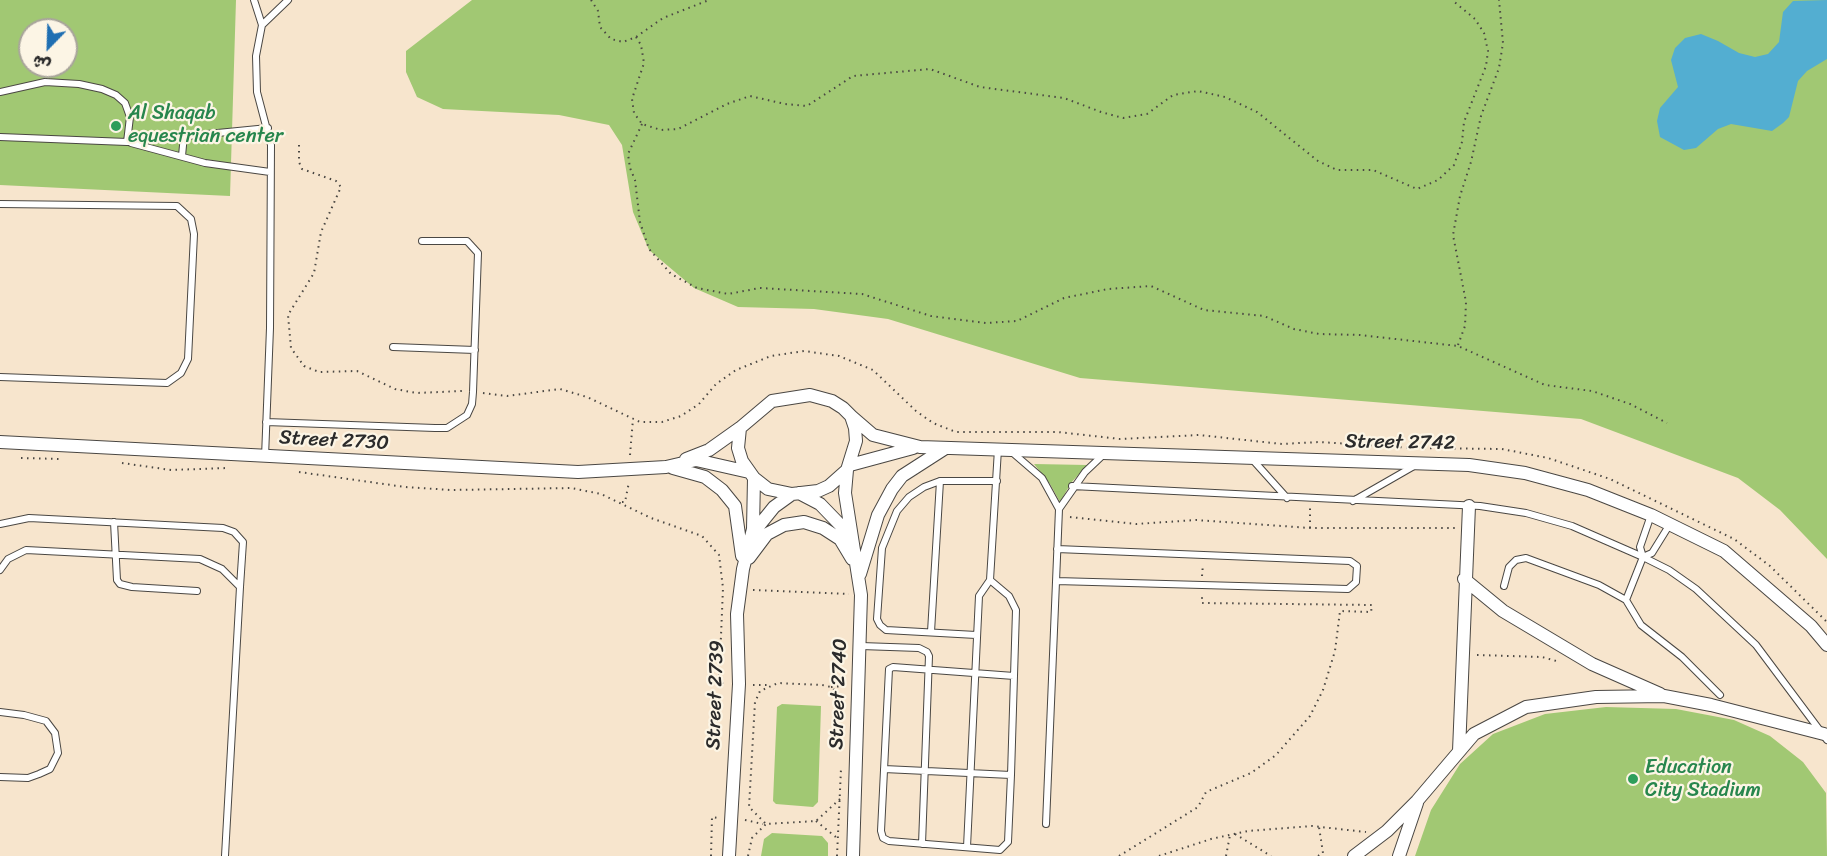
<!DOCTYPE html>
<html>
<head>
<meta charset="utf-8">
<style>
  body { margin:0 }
  #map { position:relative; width:1827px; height:856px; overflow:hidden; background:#f7e5cd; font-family:Sriracha,"Playpen Sans Arabic",sans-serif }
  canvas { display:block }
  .north { position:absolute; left:18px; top:18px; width:60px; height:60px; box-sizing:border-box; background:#fcf5e5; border:2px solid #a8a49b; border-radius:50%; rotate:203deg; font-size:16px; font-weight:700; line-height:24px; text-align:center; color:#2b2b2b }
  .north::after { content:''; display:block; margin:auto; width:21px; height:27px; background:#1f6fb2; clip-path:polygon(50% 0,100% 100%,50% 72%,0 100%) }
</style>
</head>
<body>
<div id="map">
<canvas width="1827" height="856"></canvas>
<div class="north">ش</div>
</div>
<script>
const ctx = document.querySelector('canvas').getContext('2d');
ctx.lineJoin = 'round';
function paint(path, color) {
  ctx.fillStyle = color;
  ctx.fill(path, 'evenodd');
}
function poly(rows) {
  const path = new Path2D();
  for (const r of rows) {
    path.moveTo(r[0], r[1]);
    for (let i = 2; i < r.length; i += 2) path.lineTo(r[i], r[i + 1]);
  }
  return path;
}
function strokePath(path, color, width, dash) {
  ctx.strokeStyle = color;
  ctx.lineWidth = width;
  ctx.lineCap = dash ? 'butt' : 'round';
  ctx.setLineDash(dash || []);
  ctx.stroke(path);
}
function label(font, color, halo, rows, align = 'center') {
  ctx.font = font + ' Sriracha,sans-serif';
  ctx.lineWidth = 4.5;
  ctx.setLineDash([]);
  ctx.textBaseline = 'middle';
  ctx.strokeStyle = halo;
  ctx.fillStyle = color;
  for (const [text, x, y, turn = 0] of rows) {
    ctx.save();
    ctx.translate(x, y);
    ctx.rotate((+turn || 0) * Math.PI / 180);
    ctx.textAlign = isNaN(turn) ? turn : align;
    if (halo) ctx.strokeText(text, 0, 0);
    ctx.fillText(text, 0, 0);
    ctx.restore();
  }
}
paint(poly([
  [0,0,236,0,230,196,0,185],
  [30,30,66,30,66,66,30,66],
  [472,0,1827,0,1827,559,1780,510,1738,478,1581,419,1080,378,888,319,814,309,738,307,694,288,649,250,633,212,622,145,609,125,559,115,443,109,417,97,406,72,406,51],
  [1034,464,1087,465,1071,483,1060,502,1050,484],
  [782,704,821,706,818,802,813,807,776,804,773,801,777,707],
  [1606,707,1676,709,1734,720,1770,736,1803,762,1826,793,1827,856,1415,856,1431,810,1460,764,1493,734,1545,714],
  [772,833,822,836,828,843,828,856,761,856,764,839]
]), '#a1c873');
paint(poly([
  [1827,0,1827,59,1807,71,1798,81,1789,117,1783,123,1772,131,1731,124,1718,129,1696,148,1684,150,1660,137,1657,121,1660,108,1678,87,1671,60,1675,48,1685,38,1701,34,1718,41,1739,53,1755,57,1768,54,1779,42,1783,12,1793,1]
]), '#53aed1');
const lane = poly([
  [254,0,262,25,256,56,257,92,271,145,270,328,265,457],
  [262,25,288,0],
  [0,92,45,82,79,84,102,89,116,95,125,103,130,117,127,142],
  [0,137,127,142,268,128],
  [131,143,205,163,270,172],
  [182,156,184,135],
  [0,204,177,206,191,219,194,234,188,359,181,373,167,383,0,377],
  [393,347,475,350],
  [266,422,435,428,447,428,467,415,472,404,473,392,478,253,467,241,422,241],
  [1013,453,1042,478,1059,509,1046,824],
  [1252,459,1287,498],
  [1072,486,1480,506,1526,513,1572,526,1643,557],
  [1353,501,1414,466],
  [1059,509,1085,472,1104,454],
  [1651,515,1640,547,1643,557,1626,600,1641,625,1682,657,1720,695],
  [114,522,117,580,120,584,132,587,197,591],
  [0,524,29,518,223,528,234,532,243,542,240,587],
  [1670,524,1652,553,1643,557,1669,570,1696,589,1756,645,1827,740],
  [0,570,8,559,26,550,200,559,222,569,240,587,225,856],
  [990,580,1009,596,1016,610,1011,775,1008,842,1000,850,889,841,883,838,881,831,889,669,893,667,1014,676],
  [1056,581,1348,589,1356,582,1357,566,1350,561,1057,549],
  [1504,586,1509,567,1516,560,1526,558,1599,585,1626,600],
  [931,632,940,481],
  [976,635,886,630,880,625,877,619,882,548,897,511,909,497,924,487,940,481,997,481],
  [861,646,919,648,927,652,929,656,922,844],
  [0,712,24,715,46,721,55,733,58,753,50,769,39,774,28,778,0,777],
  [884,769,1011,775],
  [967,847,979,596,990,580,998,449]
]);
const street = poly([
  [851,416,873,435,920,447,1469,465,1525,473,1588,490,1651,515,1724,551,1811,626,1827,645],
  [0,442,578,472,666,467,696,460,749,472],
  [686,459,709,450,740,428],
  [850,465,913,448],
  [673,468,705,477,722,490,735,506,742,556],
  [847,470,829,486,818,491,792,494,768,489,754,478,742,461,738,448,740,428,772,401,810,395,832,401,843,408,851,416,855,428,856,441,847,470,845,493,861,595,853,856],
  [799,493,820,504,849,534],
  [753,533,774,507,792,494],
  [749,558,767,534,784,525,804,522,823,528,840,539,852,559],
  [860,574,878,515,892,489,902,476,944,449],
  [1464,579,1503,611,1592,664,1660,694],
  [1459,751,1469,506],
  [729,856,739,684,737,614,743,569,753,529,754,478],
  [1354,856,1387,831,1417,801,1474,734,1526,707,1596,697,1664,696,1711,705,1824,734],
  [1399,856,1417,803]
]);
strokePath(lane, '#4a4743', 8);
strokePath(street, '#4a4743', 14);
strokePath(poly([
  [591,0,598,11,600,27,611,39,623,42,636,37,663,18,709,0],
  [636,37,641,45,644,63,632,99,634,113,642,124,661,130,678,129,727,104,750,96,785,104,807,106,853,76,930,69,980,87,1064,98,1101,112,1123,118,1147,114,1173,95,1198,91,1225,97,1257,112,1318,161,1337,170,1373,170,1417,189,1438,180,1454,165,1462,142,1464,122,1486,66,1488,51,1484,33,1475,19,1452,0],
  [642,124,628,154,630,168,635,180,640,222,649,249,671,274,697,288,728,294,760,288,862,294,931,316,986,323,1017,321,1064,298,1108,289,1151,286,1204,310,1264,316,1294,329,1319,334,1360,335,1458,346,1545,385,1592,391,1630,404,1667,423],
  [299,145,299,162,302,169,336,181,341,187,321,232,314,273,288,315,291,348,304,366,319,372,357,371,395,389,416,393,463,391],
  [1458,345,1465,326,1466,302,1453,235,1460,196,1471,162,1481,116,1499,68,1503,43,1499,0],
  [483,393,507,396,560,389,587,397,640,422,662,422,681,416,699,404,716,384,736,370,771,356,804,351,839,356,873,370,916,411,933,423,956,432,1058,432,1120,439,1199,435,1282,444,1319,442,1413,448,1502,449,1548,458,1610,479,1734,539,1770,566,1827,622],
  [630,455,633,419],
  [21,458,60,459],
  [122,463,171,470,227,468],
  [299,472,405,487,451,490,571,488,601,494,651,518,702,536,719,555,723,588,719,683,725,683],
  [622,502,625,502,629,482],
  [1070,517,1136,524,1196,520,1310,528,1456,528],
  [1310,528,1310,507],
  [1202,576,1203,564],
  [753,590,849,594],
  [1477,655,1542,657,1560,662],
  [753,685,768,685],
  [831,687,845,686],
  [840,799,816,821,766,824,749,807,755,702,760,691,778,683,822,685,831,687,839,694,843,706],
  [745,820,763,824],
  [816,821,837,838],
  [1235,834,1271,856],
  [711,856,712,817,718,818],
  [748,856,752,838,766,824],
  [837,856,841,769],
  [1119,856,1198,807,1206,792,1251,773,1276,755,1310,716,1323,690,1335,651,1340,611,1371,612,1372,605,1202,603,1202,594],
  [1159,856,1211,839,1248,831,1312,826,1366,832],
  [1226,856,1230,835],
  [1318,856,1323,853,1319,827]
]), '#4a4743', 2, [1.5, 4.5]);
strokePath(lane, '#fff', 6);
strokePath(street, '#fff', 12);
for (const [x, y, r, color] of [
  [116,126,6,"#2e9e5b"],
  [1633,779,6,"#2e9e5b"]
]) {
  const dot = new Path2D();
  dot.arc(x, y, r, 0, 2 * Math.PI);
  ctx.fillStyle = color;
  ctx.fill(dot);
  strokePath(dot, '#fcf5e5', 2);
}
label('20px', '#27864d', '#fcf5e5', [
  ["Al Shaqab",128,114],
  ["equestrian center",128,137],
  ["Education",1645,768],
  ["City Stadium",1645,791]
], 'left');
label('20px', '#2b2b2b', '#fcf5e5', [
  ["Street 2730",334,441,3],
  ["Street 2742",1400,443,1],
  ["Street 2740",839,694,-88],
  ["Street 2739",716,695,-88]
]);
</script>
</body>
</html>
